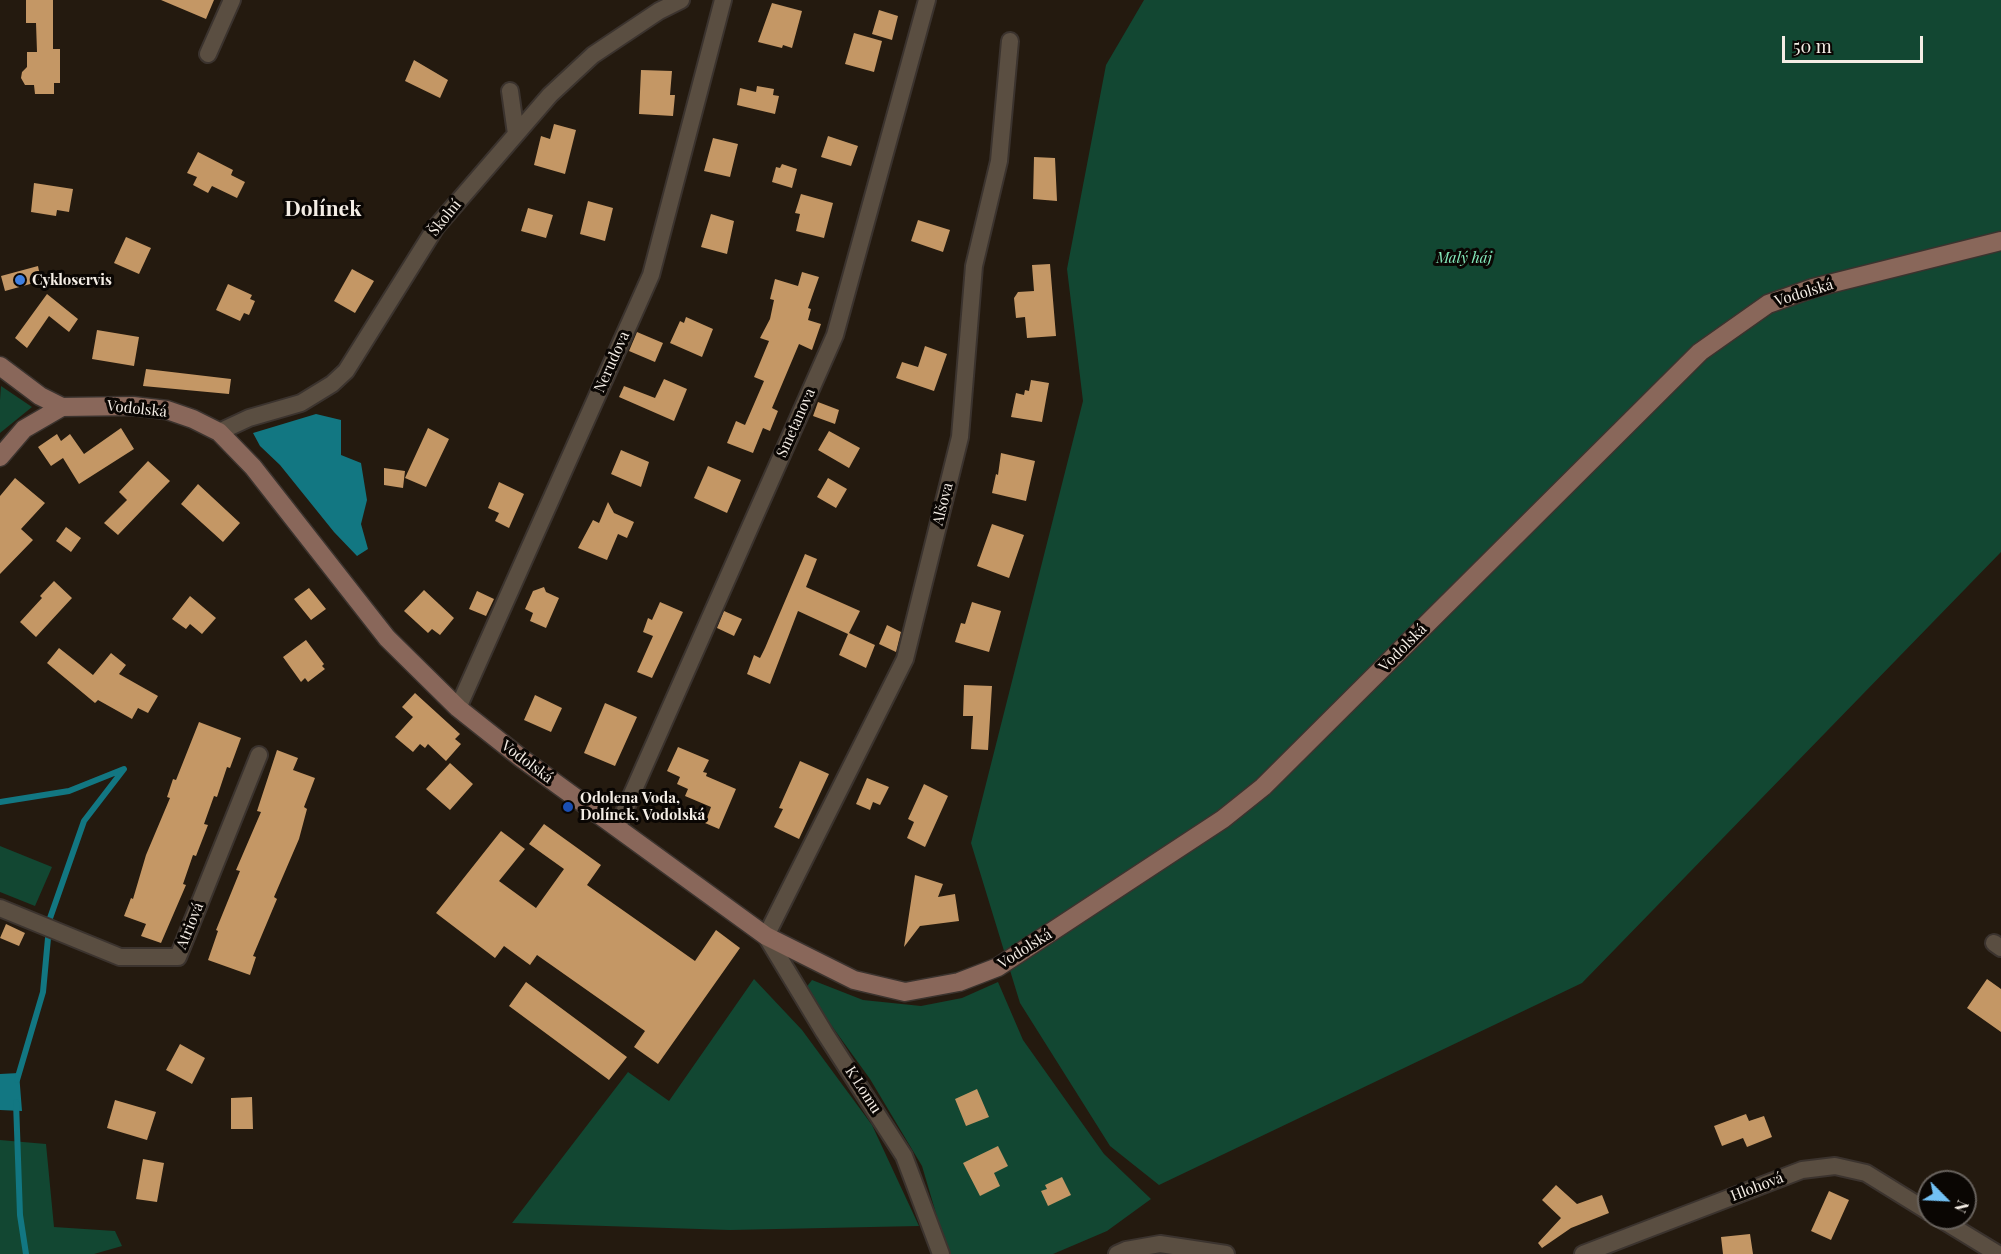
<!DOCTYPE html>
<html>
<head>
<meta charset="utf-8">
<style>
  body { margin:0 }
  #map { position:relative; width:2001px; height:1254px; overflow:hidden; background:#241a0f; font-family:"Playfair Display",serif }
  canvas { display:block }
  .north { position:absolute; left:1917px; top:1170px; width:60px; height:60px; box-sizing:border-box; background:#0a0603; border:2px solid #68625d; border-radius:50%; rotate:114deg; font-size:16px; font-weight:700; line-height:24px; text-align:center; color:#f4ede5 }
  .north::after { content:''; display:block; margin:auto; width:21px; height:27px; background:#72c1f5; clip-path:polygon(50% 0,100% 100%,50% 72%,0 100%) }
  .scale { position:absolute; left:1782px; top:36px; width:141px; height:27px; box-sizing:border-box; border:3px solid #f4ede5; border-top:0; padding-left:8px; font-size:18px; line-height:21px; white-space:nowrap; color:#f4ede5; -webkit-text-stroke:4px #0a0603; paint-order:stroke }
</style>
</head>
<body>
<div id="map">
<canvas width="2001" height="1254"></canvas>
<div class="north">N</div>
<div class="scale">50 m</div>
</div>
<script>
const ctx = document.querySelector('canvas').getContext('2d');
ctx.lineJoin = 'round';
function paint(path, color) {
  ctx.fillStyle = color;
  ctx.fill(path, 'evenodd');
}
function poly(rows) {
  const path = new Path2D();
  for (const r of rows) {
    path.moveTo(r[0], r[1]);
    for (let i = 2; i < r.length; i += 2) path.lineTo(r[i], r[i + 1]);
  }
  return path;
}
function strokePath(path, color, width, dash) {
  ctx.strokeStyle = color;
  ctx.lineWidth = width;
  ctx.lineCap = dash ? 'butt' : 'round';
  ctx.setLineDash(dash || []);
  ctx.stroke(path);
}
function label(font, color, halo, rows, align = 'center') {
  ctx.font = font + ' "Playfair Display",serif';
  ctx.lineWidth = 6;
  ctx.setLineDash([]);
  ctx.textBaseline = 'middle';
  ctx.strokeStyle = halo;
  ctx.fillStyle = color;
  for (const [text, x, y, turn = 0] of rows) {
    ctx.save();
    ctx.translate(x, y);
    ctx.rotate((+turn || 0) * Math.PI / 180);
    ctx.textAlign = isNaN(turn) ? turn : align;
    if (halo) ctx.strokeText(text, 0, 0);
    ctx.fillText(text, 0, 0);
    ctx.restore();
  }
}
paint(poly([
  [1144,0,2001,0,2001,552,1582,983,1159,1185,1110,1146,1020,1003,971,843,1083,401,1067,269,1106,65],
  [1,386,32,407,0,433,0,400],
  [0,846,52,867,35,906,0,892],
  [754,979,802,1030,872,1125,919,1226,730,1230,512,1223,628,1072,669,1101],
  [812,980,863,1000,921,1006,962,998,998,982,1023,1040,1104,1154,1151,1199,1107,1231,1053,1254,948,1254,922,1166,870,1079,805,989],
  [0,1140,46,1144,54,1227,115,1231,122,1246,94,1254,0,1254]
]), '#124732');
paint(poly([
  [316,414,341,420,341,455,361,463,367,500,361,524,368,549,357,556,334,532,280,465,260,446,253,433],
  [19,1073,22,1111,0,1110,0,1074]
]), '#127782');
strokePath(poly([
  [0,802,69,791,124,769,84,821,49,921],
  [17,1080,43,992,48,938],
  [16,1102,20,1215,26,1254]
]), '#127782', 6);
paint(poly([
  [26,0,53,0,53,49,60,49,60,83,54,83,54,94,35,94,34,85,25,85,21,78,22,72,27,67,27,52,37,52,36,23,26,23],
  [161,0,214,0,206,19],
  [772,3,802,11,792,48,783,45,782,48,758,42],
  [879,10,898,16,892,40,872,34],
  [854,33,882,41,874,72,845,64],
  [414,60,448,80,440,98,405,81],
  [641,70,672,71,670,95,675,95,673,116,639,114],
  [757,86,774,89,773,95,779,96,775,114,737,105,740,88,756,92],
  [554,124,576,130,565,174,534,165,541,136,550,139],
  [828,136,858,146,851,166,821,157],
  [713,138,738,144,730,177,704,171],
  [198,152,233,170,231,175,245,182,237,198,212,186,208,193,193,185,197,177,187,173],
  [1034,157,1055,158,1057,201,1033,199],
  [782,164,797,169,792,188,772,182,776,167,780,168],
  [34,183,73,189,69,212,57,210,56,216,31,212],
  [801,194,833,203,824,238,796,231,800,214,795,213],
  [588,201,613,208,605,241,580,234],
  [528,208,553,215,546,238,521,231],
  [711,214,734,221,727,254,701,247],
  [918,220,950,230,943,252,911,241],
  [126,237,151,248,139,274,114,263],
  [1050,264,1056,336,1027,338,1025,317,1016,318,1014,298,1018,292,1034,291,1032,265],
  [38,266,41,281,5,291,1,276],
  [352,269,374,281,355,313,334,301],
  [802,272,819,277,808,308,811,309,808,320,821,324,812,350,799,344,772,408,778,411,770,431,763,428,753,453,727,443,736,421,745,425,764,381,754,377,769,341,760,338,770,319,774,300,770,299,775,279,798,286],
  [228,284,252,295,250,299,255,301,249,315,244,313,240,321,216,310],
  [47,294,78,319,69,332,49,316,27,348,15,338],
  [686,317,713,329,702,357,670,343,680,321,684,323],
  [97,330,139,337,134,366,92,359],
  [637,332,663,343,655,362,629,351],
  [925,346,947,354,934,391,896,378,902,362,918,367],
  [146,369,231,379,229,394,143,386],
  [664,379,687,389,674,421,619,397,624,386,655,398],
  [1031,380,1049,383,1042,422,1011,417,1016,393,1024,395,1025,390,1029,391],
  [818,402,839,410,835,424,813,416],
  [121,428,134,449,79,484,63,458,51,466,38,447,57,434,61,441,70,434,84,454],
  [428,428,449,439,426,487,405,478],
  [829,431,860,448,849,468,818,450],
  [621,450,649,462,641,487,611,474],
  [1001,453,1035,461,1026,501,992,493,996,474,998,475],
  [148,461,170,481,118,535,104,523,127,500,119,492],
  [708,466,741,480,727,513,694,498],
  [384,468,405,471,403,488,384,485],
  [15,478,45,503,21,529,33,540,0,574,0,496],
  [828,478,847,489,836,508,817,497],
  [499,482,524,494,509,528,495,521,499,513,488,508],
  [198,484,240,523,223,542,181,504],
  [608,502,614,513,634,522,627,538,618,534,607,560,578,548,593,520,599,523],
  [992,524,1024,535,1009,578,977,566],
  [66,527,81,538,71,552,56,541],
  [805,554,817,559,806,587,860,611,849,633,875,645,866,668,839,655,848,634,798,611,770,684,747,674,754,655,760,658,765,648],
  [54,581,72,598,36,637,20,622,42,598,40,596],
  [544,587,546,592,559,598,546,628,530,621,533,613,525,609,533,591],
  [309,588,326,609,311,620,294,599],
  [424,590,454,618,440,635,432,629,428,633,404,611],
  [477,591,494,599,486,616,469,609],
  [190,596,216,618,202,634,190,624,186,629,172,619],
  [660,602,683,612,652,678,637,672,653,636,643,632,648,618,652,620],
  [972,602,1001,611,989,652,955,642,961,623,965,624],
  [724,611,742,619,734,636,717,628],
  [887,625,901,632,896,652,879,644],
  [306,640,324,664,322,666,325,669,308,682,305,678,301,682,283,657],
  [59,648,93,675,111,653,126,665,119,674,158,696,148,713,138,708,132,719,98,700,95,703,47,663],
  [964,685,992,686,988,750,971,749,973,716,963,716],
  [415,693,460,734,455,739,461,744,446,761,428,744,425,748,420,744,413,752,395,737,413,717,402,707],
  [535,695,562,708,551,732,524,720],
  [605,703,637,717,615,766,584,753],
  [199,722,241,738,230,768,227,767,217,797,214,796,204,824,208,825,196,856,193,855,183,884,186,885,161,943,141,936,146,924,124,916,131,898,133,899,146,855,170,798,167,797,173,779,176,780],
  [678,747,709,760,703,772,707,773,706,776,736,789,719,829,705,823,711,807,685,796,688,789,677,784,680,777,667,771],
  [277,750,298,758,293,770,315,778,304,807,307,809,299,839,274,897,277,899,253,956,256,957,250,975,208,960,218,931,216,930,240,871,236,870,261,812,257,811],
  [800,761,829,774,799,839,774,827,783,809,779,808],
  [450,763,473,784,450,810,426,789],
  [867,778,889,787,880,805,873,802,870,810,856,804],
  [924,784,948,796,925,847,907,838,914,822,908,819],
  [544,824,601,865,587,885,695,961,716,930,740,948,658,1064,634,1047,645,1031,537,955,530,965,504,946,495,958,436,913,501,831,525,849,499,881,536,908,564,869,529,844],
  [915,875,943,884,938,897,955,894,959,921,920,926,904,947],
  [6,924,25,933,19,946,0,938],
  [1987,979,2001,989,2001,1032,1967,1008],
  [526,982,627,1057,609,1080,509,1006],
  [180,1044,205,1058,192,1084,166,1070],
  [977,1089,989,1117,966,1126,955,1099],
  [252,1097,253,1129,231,1129,231,1098],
  [115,1100,156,1112,147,1140,107,1128],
  [1746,1114,1749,1121,1764,1116,1772,1137,1747,1147,1743,1138,1722,1146,1714,1126],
  [998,1146,1008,1166,994,1173,1000,1186,980,1196,963,1163],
  [143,1159,164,1163,157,1202,136,1199],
  [1062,1177,1071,1195,1048,1206,1041,1191,1047,1189,1045,1185],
  [1556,1185,1577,1204,1602,1195,1609,1213,1571,1228,1542,1248,1538,1243,1561,1218,1542,1200],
  [1829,1191,1849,1200,1831,1240,1811,1231],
  [1750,1234,1753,1254,1723,1254,1721,1237]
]), '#c49765');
const street = poly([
  [208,54,232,0],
  [510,91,516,134],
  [219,432,249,418,301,403,332,384,346,371,436,227,550,95,593,55,659,11,681,0],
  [458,708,651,275,723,0],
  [617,828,835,335,927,0],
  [0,908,120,957,178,957,259,755],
  [1994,943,2001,948],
  [1939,1218,1998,1254],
  [941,1254,904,1156,824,1032,766,936,905,659,960,437,974,266,999,161,1010,41],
  [1117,1254,1126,1250,1160,1244,1226,1254],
  [1583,1254,1802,1170,1835,1166,1866,1173,1929,1212]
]);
const secondary = poly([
  [0,366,40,396,62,407,133,406,167,410,193,419,219,432,253,467,387,638,458,708,521,758,766,936,854,980,905,992,959,982,998,967,1223,819,1263,787,1700,352,1768,304,1813,288,2001,241],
  [0,457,24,429,62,407]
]);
strokePath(street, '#3b332e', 20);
strokePath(secondary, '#3b332e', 21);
strokePath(street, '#5a4e41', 16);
strokePath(secondary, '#89675a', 18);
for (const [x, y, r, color] of [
  [20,280,6,"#3f7fe0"],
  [568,807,6,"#1a4fb4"]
]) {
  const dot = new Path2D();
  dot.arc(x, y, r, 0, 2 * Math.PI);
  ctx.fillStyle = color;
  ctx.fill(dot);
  strokePath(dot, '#0a0603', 2);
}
label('15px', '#f4ede5', '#0a0603', [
  ["Školní",445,218,-51],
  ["Vodolská",1804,293,-17],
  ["Nerudova",612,362,-66],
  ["Vodolská",137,409,6],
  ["Smetanova",796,423,-66],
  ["Alšova",943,504,-76],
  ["Vodolská",1403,648,-45],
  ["Vodolská",527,762,37],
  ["Atriová",190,926,-68],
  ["Vodolská",1025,949,-32],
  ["K Lomu",863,1090,57],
  ["Hlohová",1757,1187,-21]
]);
label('italic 15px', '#85e9bb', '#0a0603', [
  ["Malý háj",1464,258]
]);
label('bold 15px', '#f4ede5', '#0a0603', [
  ["Cykloservis",32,280],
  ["Odolena Voda,",580,798],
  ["Dolínek, Vodolská",580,815]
], 'left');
label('bold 21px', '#f4ede5', '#0a0603', [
  ["Dolínek",323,209]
]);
</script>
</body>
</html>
